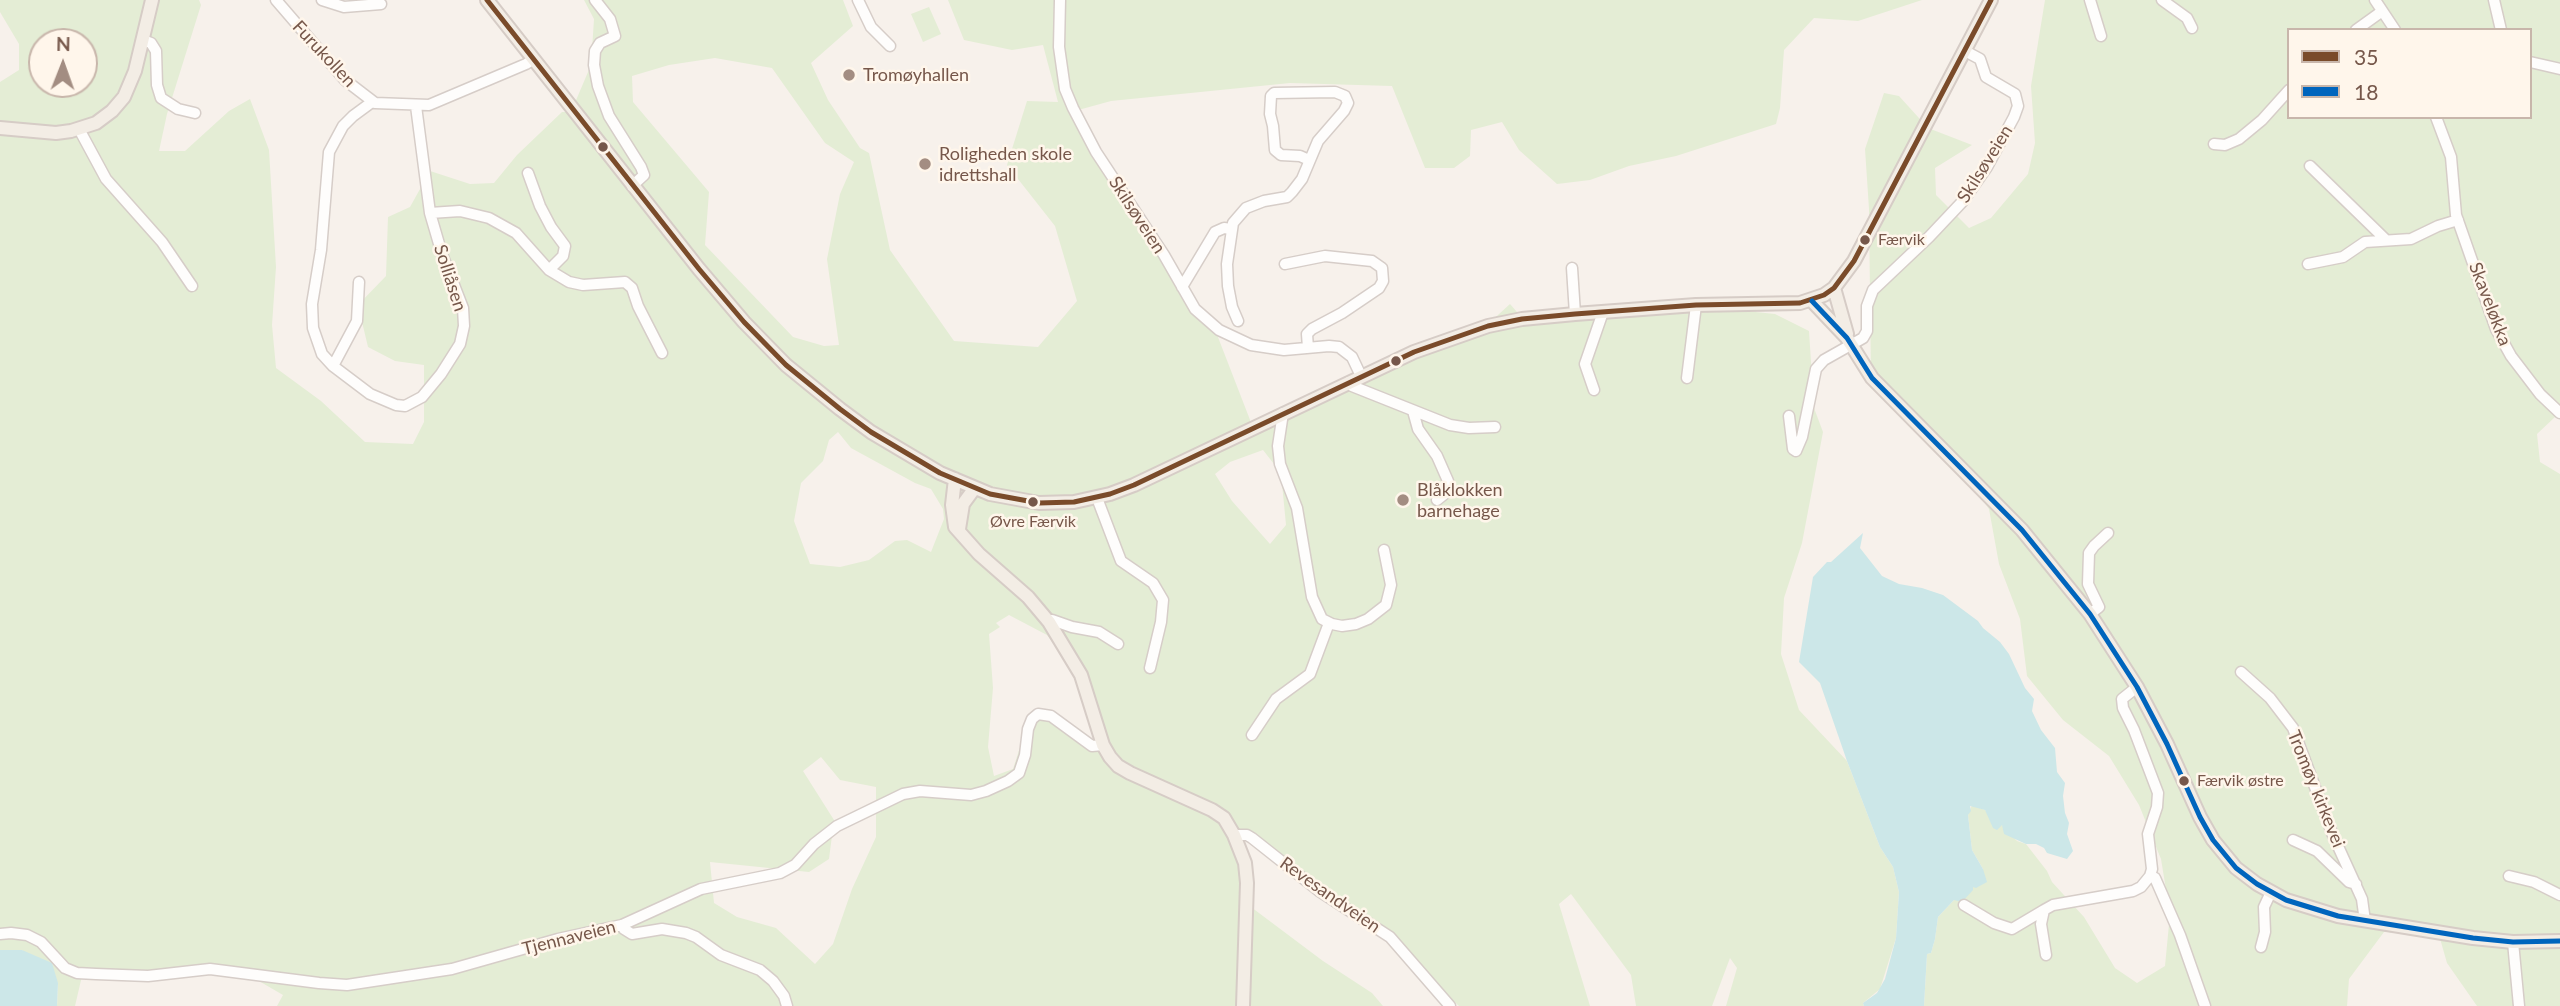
<!DOCTYPE html>
<html>
<head>
<meta charset="utf-8">
<style>
  body { margin:0 }
  #map { position:relative; width:2560px; height:1006px; overflow:hidden; background:#f7f1eb; font-family:Lato,sans-serif }
  canvas { display:block }
  .legend { position:absolute; left:2287px; top:28px; width:245px; height:91px; box-sizing:border-box; background:#fff6eb; border:2px solid #c8b6ab; margin:0; padding:9px 12px; list-style:none; font-size:21px; color:#76574a }
  .legend li { display:flex; align-items:center; gap:14px; height:35px }
  .legend b { width:35px; border:2px solid #c8b6ab }
  .north { position:absolute; left:28px; top:28px; width:70px; height:70px; box-sizing:border-box; background:#fff6eb; border:2px solid #c8b6ab; border-radius:50%; rotate:1deg; font-size:19px; font-weight:700; line-height:28px; text-align:center; color:#76574a }
  .north::after { content:''; display:block; margin:auto; width:24px; height:32px; background:#a38d82; clip-path:polygon(50% 0,100% 100%,50% 72%,0 100%) }
</style>
</head>
<body>
<div id="map">
<canvas width="2560" height="1006"></canvas>
<ul class="legend">
<li><b style="height:9px;background:#7a4b2a"></b>35</li>
<li><b style="height:9px;background:#0065bd"></b>18</li>
</ul>
<div class="north">N</div>
</div>
<script>
const ctx = document.querySelector('canvas').getContext('2d');
ctx.lineJoin = 'round';
function paint(path, color) {
  ctx.fillStyle = color;
  ctx.fill(path, 'evenodd');
}
function poly(rows) {
  const path = new Path2D();
  for (const r of rows) {
    path.moveTo(r[0], r[1]);
    for (let i = 2; i < r.length; i += 2) path.lineTo(r[i], r[i + 1]);
  }
  return path;
}
function strokePath(path, color, width, dash) {
  ctx.strokeStyle = color;
  ctx.lineWidth = width;
  ctx.lineCap = dash ? 'butt' : 'round';
  ctx.setLineDash(dash || []);
  ctx.stroke(path);
}
function label(font, color, halo, rows, align = 'center') {
  ctx.font = font + ' Lato,sans-serif';
  ctx.lineWidth = 5;
  ctx.setLineDash([]);
  ctx.textBaseline = 'middle';
  ctx.strokeStyle = halo;
  ctx.fillStyle = color;
  for (const [text, x, y, turn = 0] of rows) {
    ctx.save();
    ctx.translate(x, y);
    ctx.rotate((+turn || 0) * Math.PI / 180);
    ctx.textAlign = isNaN(turn) ? turn : align;
    if (halo) ctx.strokeText(text, 0, 0);
    ctx.fillText(text, 0, 0);
    ctx.restore();
  }
}
paint(poly([
  [0,0,199,0,201,5,167,114,159,151,185,151,229,111,250,99,269,150,276,267,272,325,276,368,321,401,365,442,413,444,424,422,424,365,395,361,368,347,358,305,386,276,388,217,410,207,430,171,470,184,494,183,517,155,562,112,571,112,591,65,594,19,584,0,843,0,853,26,811,63,828,100,860,148,869,153,890,250,954,341,1038,347,1077,301,1055,226,1007,165,1027,101,1058,102,1043,45,1012,50,964,40,948,0,1922,0,1858,21,1814,18,1784,50,1780,108,1776,124,1676,156,1629,166,1590,180,1557,184,1519,150,1502,122,1471,130,1470,156,1454,168,1425,168,1392,86,1290,83,1111,101,1071,112,1183,290,1216,332,1252,425,1487,325,1510,304,1517,312,1544,318,1717,308,1775,314,1809,331,1814,408,1823,432,1802,543,1784,598,1781,654,1799,710,1847,761,1880,847,1893,867,1899,892,1896,938,1880,989,1863,1003,1864,1006,1726,1006,1737,968,1730,958,1712,1006,1636,1006,1631,975,1571,894,1559,904,1590,1006,1459,1006,1359,914,1242,833,1251,907,1323,961,1372,993,1383,1006,277,1006,283,995,252,977,196,971,82,976,75,1006,57,1006,58,983,22,950,0,950,0,82,19,70,19,44,0,12],
  [42,42,84,42,84,84,42,84],
  [715,58,772,68,825,143,854,162,840,194,827,259,839,345,824,346,793,337,705,245,709,192,633,102,632,76,669,65],
  [838,432,851,448,915,483,931,489,943,509,944,519,931,552,907,540,895,541,869,560,840,567,810,564,794,521,801,483,823,461,829,440],
  [1263,450,1281,473,1286,525,1270,544,1232,501,1215,474,1230,462],
  [1009,615,1047,635,1081,681,1096,741,1048,714,1031,713,1013,769,994,776,988,747,993,688,989,634,1000,627,996,623],
  [821,757,840,780,876,787,876,837,852,889,833,944,815,964,776,928,737,917,714,903,710,862,809,872,829,859,834,820,803,771],
  [2045,0,2560,0,2560,419,2555,417,2537,434,2540,462,2560,474,2560,1006,2477,1006,2447,963,2439,935,2384,932,2349,979,2347,1006,1924,1006,1927,954,1931,953,1935,939,1938,917,1954,900,1966,896,1983,869,1972,850,1968,815,1972,805,1985,810,1990,816,1990,821,2002,825,2017,841,2026,844,2047,871,2052,882,2084,917,2115,968,2137,983,2165,966,2170,914,2161,859,2139,805,2109,756,2063,720,2027,676,2020,619,1999,564,1989,509,1956,463,1871,381,1869,209,1865,149,1884,93,1899,96,1928,128,1972,145,1935,168,1936,195,1969,228,1991,218,2028,174,2035,143,2031,86],
  [2289,30,2530,30,2530,117,2289,117],
  [929,7,941,34,923,42,911,14]
]), '#e4edd5');
paint(poly([
  [1863,533,1860,548,1882,576,1899,584,1922,588,1943,595,1978,621,1983,628,2000,642,2009,654,2025,688,2034,699,2032,711,2041,730,2055,748,2057,772,2065,783,2063,796,2065,813,2069,823,2067,834,2073,851,2067,859,2047,853,2044,848,2036,844,2026,844,2004,834,2002,825,1997,830,1993,828,1985,810,1970,806,1971,811,1968,815,1972,850,1983,869,1987,882,1976,888,1973,887,1973,890,1962,902,1954,900,1938,917,1935,939,1931,953,1927,954,1924,1006,1864,1006,1863,1003,1877,993,1885,979,1896,938,1899,892,1893,867,1880,847,1847,761,1820,683,1799,662,1813,577,1827,562,1831,562],
  [0,950,22,950,52,963,58,983,57,1006,0,1006]
]), '#cce7e8');
const minor = poly([
  [276,0,345,80,375,103,429,105,526,64,534,59],
  [322,0,344,7,381,4],
  [595,0,610,19,615,36,600,43,595,51,594,65,598,86,609,116,641,167,644,175,632,186],
  [858,0,871,27,890,46],
  [1060,0,1059,47,1065,89,1073,108,1096,152,1164,255,1195,309,1219,330,1251,345,1284,350,1329,346,1339,347,1352,357,1361,376],
  [2090,0,2101,36],
  [2162,0,2187,18,2192,28],
  [2375,0,2395,30],
  [2494,0,2501,30],
  [2356,30,2381,12],
  [143,40,151,43,156,51,157,85,161,98,178,109,195,113],
  [2530,62,2560,69],
  [372,102,353,116,343,126,329,152,321,250,312,304,313,328,322,354,333,366,370,394,396,405,405,406,422,397,441,374,460,344,464,326,463,308,442,254,430,213,416,106],
  [2436,117,2451,157,2456,215,2496,329,2511,356,2540,394,2560,413],
  [79,129,106,179,162,242,192,286],
  [2214,144,2225,145,2239,139,2262,120,2289,90],
  [2310,166,2386,240],
  [528,173,540,206,551,227,565,246,563,256,549,270],
  [430,213,460,211,489,218,516,233,549,270,569,282,583,285,625,282,632,288,638,306,662,353],
  [1285,264,1325,256,1372,261,1382,268,1383,281,1379,288,1342,313,1312,329,1307,334,1308,348],
  [2308,264,2343,257,2365,242,2411,239,2438,226,2458,220],
  [1572,268,1575,314],
  [1182,287,1215,232,1224,228,1231,229],
  [1238,321,1232,307,1228,286,1227,264,1233,223,1246,208,1264,201,1287,197,1292,192,1302,179,1318,141,1344,111,1348,103,1345,96,1335,92,1274,93,1271,96,1270,114,1273,126,1275,150,1281,155,1300,156,1309,160],
  [333,366,357,321,359,282],
  [1687,378,1696,305],
  [1349,382,1352,386,1450,425,1469,428,1495,427],
  [1594,390,1585,364,1603,312],
  [1413,411,1418,429,1437,456,1448,481,1447,492,1437,500],
  [1283,413,1278,446,1280,464,1297,508,1312,597,1322,619,1332,624,1342,626,1356,624,1368,619,1386,605,1391,585,1384,550],
  [1789,416,1793,449,1796,451,1802,437,1816,369,1824,360,1863,338,1867,331,1867,306,1873,290,1929,237,1963,201,1987,167,2014,117,2018,106,2015,94,1986,77,1980,59,1965,51],
  [1097,498,1121,561,1153,583,1163,600,1161,622,1150,668],
  [2090,614,2099,607,2088,584,2089,553,2094,546,2108,533],
  [1049,622,1052,620,1072,627,1099,632,1118,644],
  [2241,672,2270,698,2293,728,2332,833,2362,899,2365,921],
  [1252,735,1276,699,1310,674,1329,623],
  [1234,835,1247,835,1252,838,1319,891,1390,937,1450,1006],
  [2293,840,2317,851,2349,882,2356,884],
  [2150,876,2155,878,2180,935,2205,1006],
  [2509,876,2534,882,2560,895],
  [1964,905,1994,923,2012,929,2044,910],
  [622,925,624,929,632,934,662,929,686,933,696,937,721,955,760,970,773,981,784,996,787,1006],
  [0,934,11,933,27,935,41,942,65,968,77,973,96,974,148,976,210,969,319,983,347,985,452,969,558,939,622,925,701,889,780,873,795,865,814,844,837,826,903,794,920,791,971,795,986,791,1008,781,1019,773,1025,755,1028,729,1032,719,1038,714,1051,716,1092,746,1103,745],
  [2513,942,2519,1006],
  [2261,947,2265,932,2264,907,2271,892],
  [2046,955,2041,924,2044,910,2053,905,2133,891,2141,887,2150,876,2152,869,2148,834,2157,807,2158,793,2134,730,2123,708,2122,699,2137,687]
]);
const major = poly([
  [487,0,699,269,744,322,786,365,840,409,871,432,940,473,990,494,1039,503,1074,502,1110,494,1134,485,1414,352,1488,326,1522,319,1575,314,1696,305,1800,303,1824,295,1834,288,1854,261,1991,0],
  [0,128,56,133,71,131,96,123,112,111,124,97,135,71,152,0],
  [1834,288,1847,334],
  [1812,301,1847,338,1872,378,2022,530,2090,614,2137,687,2167,744,2200,817,2213,840,2236,868,2257,884,2286,900,2338,916,2473,938,2513,942,2560,941],
  [955,479,952,505,955,527,979,554,1028,597,1049,622,1081,675,1103,745,1110,757,1118,766,1130,773,1212,810,1224,818,1234,835,1245,863,1247,883,1243,1006],
  [959,529,963,504,974,489]
]);
strokePath(minor, '#d6cdc8', 13);
strokePath(major, '#d6ccc6', 16);
strokePath(minor, '#fefdfc', 10);
strokePath(major, '#f3ede5', 12);
strokePath(poly([
  [487,0,699,269,744,322,786,365,840,409,871,432,940,473,990,494,1039,503,1074,502,1110,494,1134,485,1414,352,1488,326,1522,319,1575,314,1696,305,1800,303,1824,295,1834,288,1854,261,1991,0]
]), '#7a4b2a', 5);
strokePath(poly([
  [1812,301,1847,338,1872,378,2022,530,2090,614,2137,687,2167,744,2200,817,2213,840,2236,868,2257,884,2286,900,2338,916,2473,938,2513,942,2560,941]
]), '#0065bd', 5);
for (const [x, y, r, color] of [
  [849,75,7,"#a38d82"],
  [603,147,6,"#76574a"],
  [925,164,7,"#a38d82"],
  [1865,240,6,"#76574a"],
  [1396,361,6,"#76574a"],
  [1403,500,7,"#a38d82"],
  [1033,502,6,"#76574a"],
  [2184,781,6,"#76574a"]
]) {
  const dot = new Path2D();
  dot.arc(x, y, r, 0, 2 * Math.PI);
  ctx.fillStyle = color;
  ctx.fill(dot);
  strokePath(dot, '#fff6eb', 2.5);
}
label('16px', '#76574a', '#fff6eb', [
  ["Færvik",1878,240],
  ["Øvre Færvik",1033,522,"center"],
  ["Færvik østre",2197,781]
], 'left');
label('18px', '#76574a', '#fff6eb', [
  ["Furukollen",324,54,47],
  ["Skilsøveien",1985,164,-58],
  ["Skilsøveien",1137,215,57],
  ["Solliåsen",450,278,72],
  ["Skaveløkka",2490,304,69],
  ["Tromøy kirkevei",2316,789,68],
  ["Revesandveien",1330,895,35],
  ["Tjennaveien",569,938,-14]
]);
label('18px', '#76574a', '#fff6eb', [
  ["Tromøyhallen",863,75],
  ["Roligheden skole",939,154],
  ["idrettshall",939,175],
  ["Blåklokken",1417,490],
  ["barnehage",1417,511]
], 'left');
</script>
</body>
</html>
